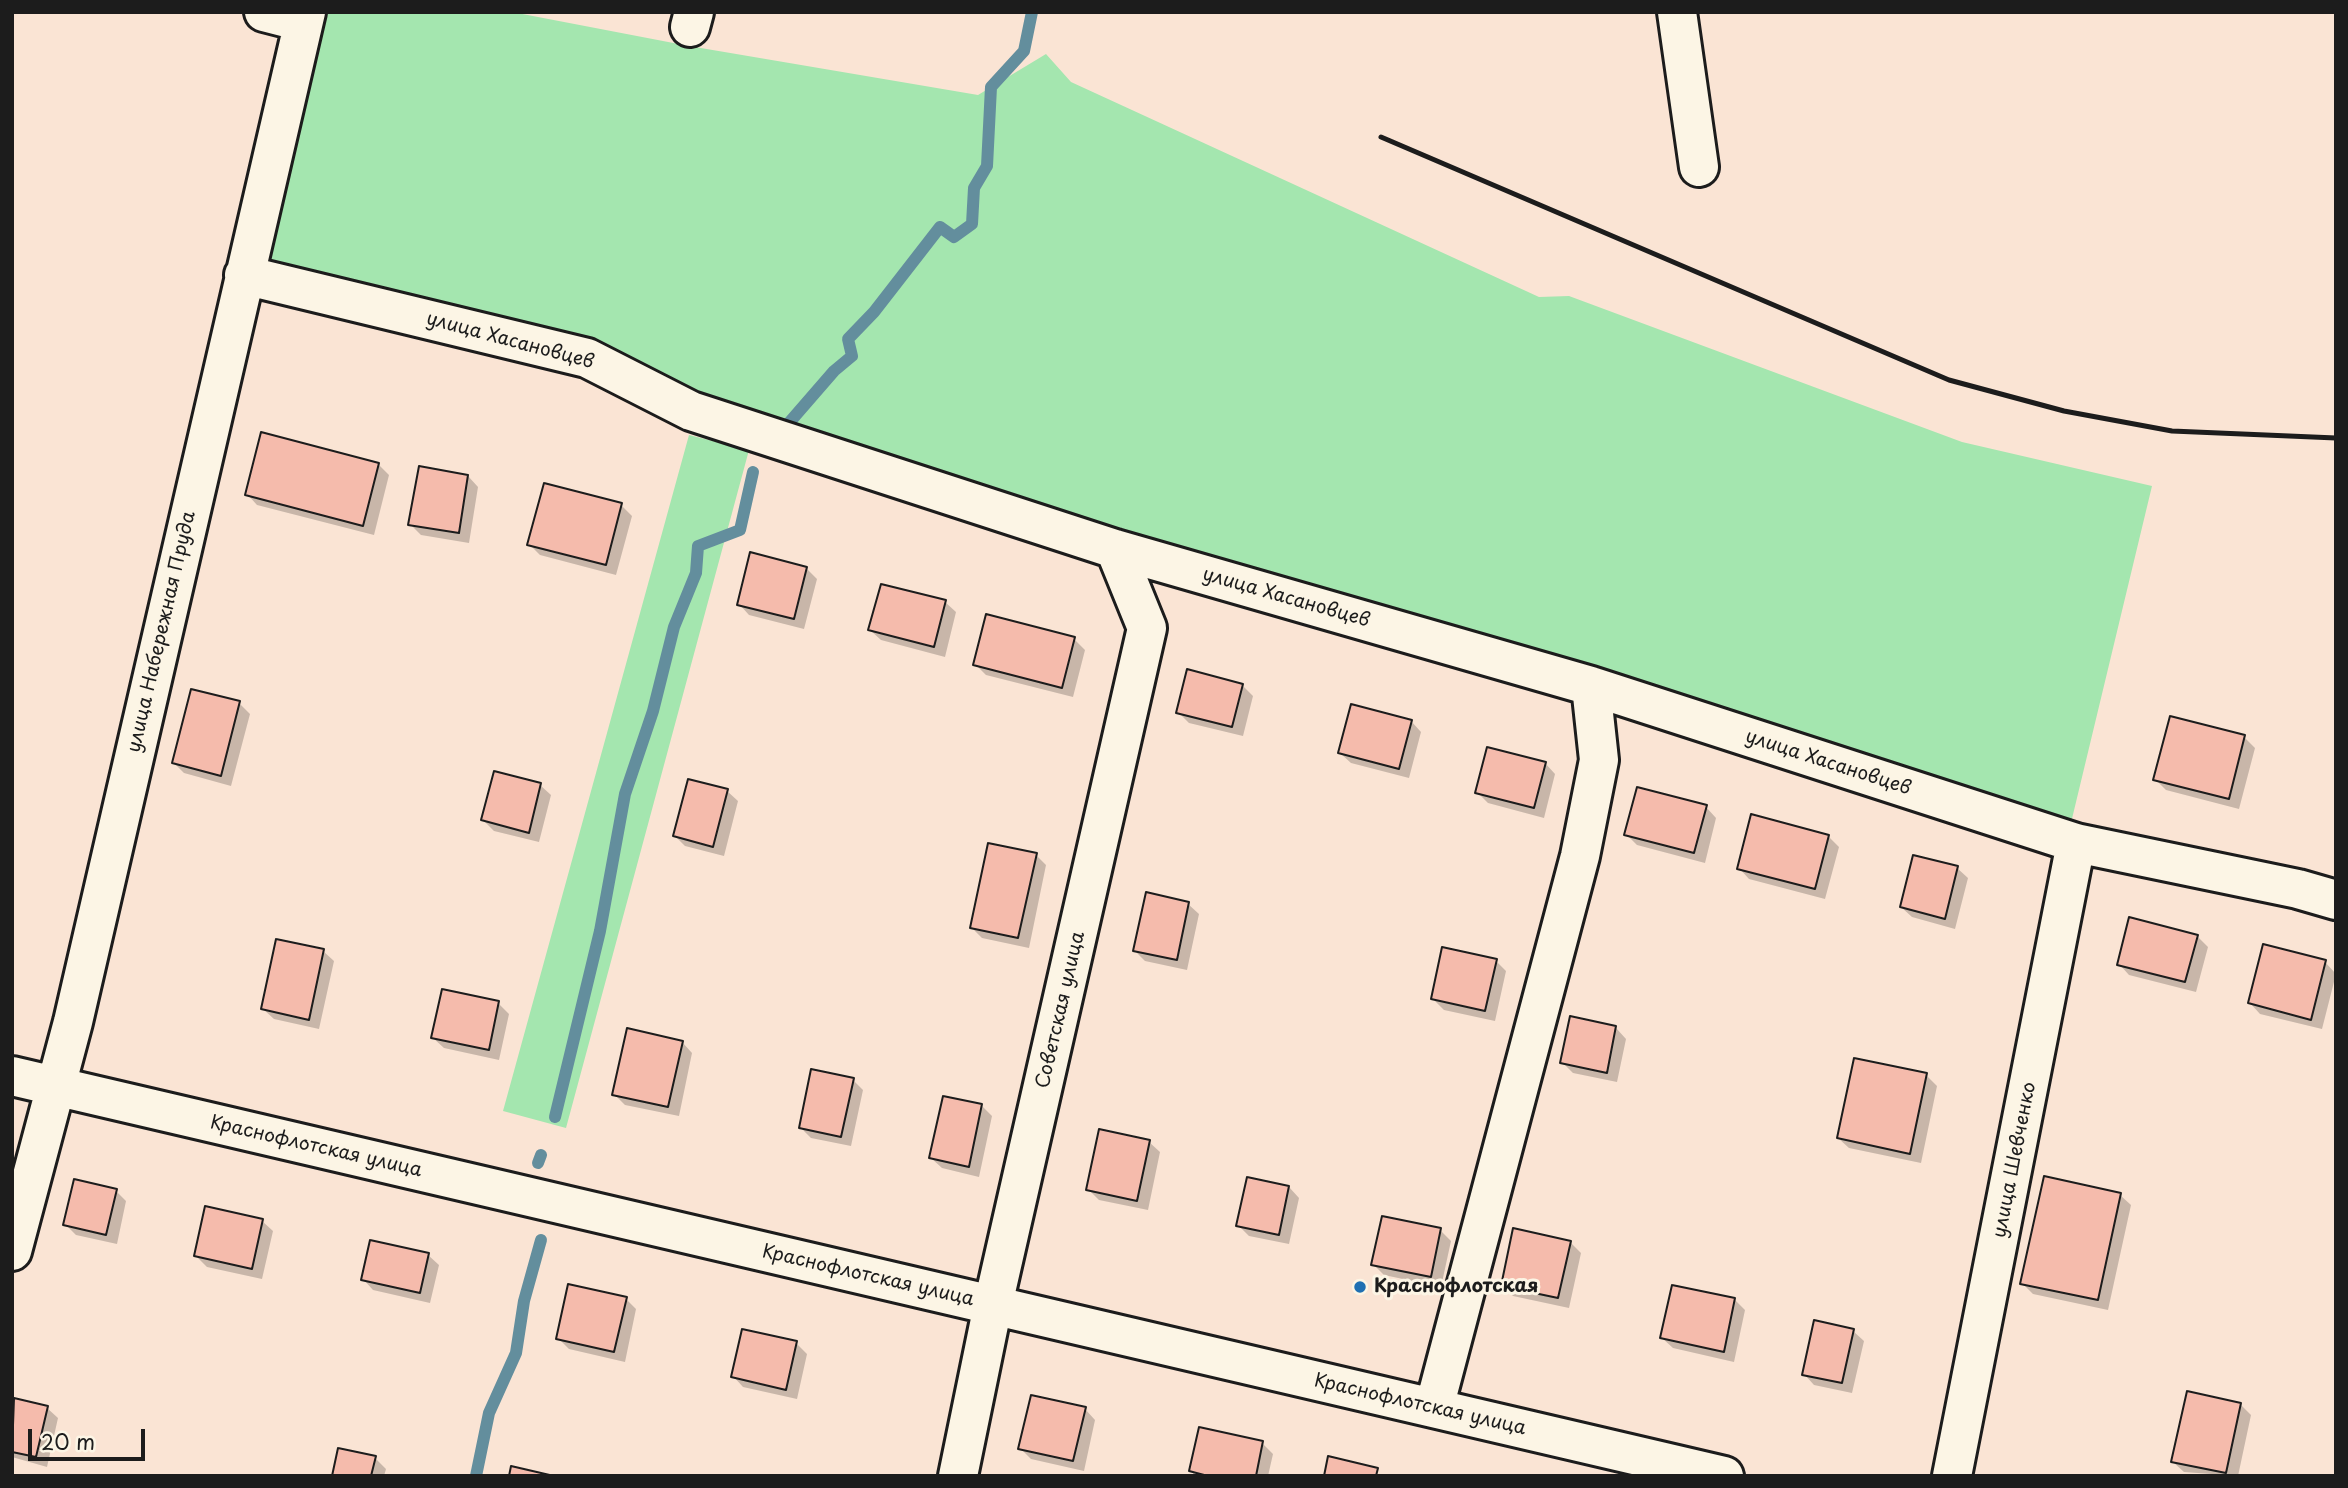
<!DOCTYPE html>
<html>
<head>
<meta charset="utf-8">
<style>
  body { margin:0 }
  #map { position:relative; width:2348px; height:1488px; overflow:hidden; background:#fae4d4; font-family:"Playpen Sans",sans-serif }
  canvas { display:block }
  .frame { position:absolute; inset:0; border:14px solid #1c1c1c; pointer-events:none }
  .scale { position:absolute; left:28px; top:1429px; width:117px; height:32px; box-sizing:border-box; border:4px solid #1c1c1c; border-top:0; padding-left:9px; font-size:21px; line-height:24px; white-space:nowrap; color:#1c1c1c; -webkit-text-stroke:5px #fcf5e5; paint-order:stroke }
</style>
</head>
<body>
<div id="map">
<canvas width="2348" height="1488"></canvas>
<div class="frame"></div>
<div class="scale">20 m</div>
</div>
<script>
const ctx = document.querySelector('canvas').getContext('2d');
ctx.lineJoin = 'round';
function paint(path, color) {
  ctx.fillStyle = color;
  ctx.fill(path, 'evenodd');
}
function poly(rows) {
  const path = new Path2D();
  for (const r of rows) {
    path.moveTo(r[0], r[1]);
    for (let i = 2; i < r.length; i += 2) path.lineTo(r[i], r[i + 1]);
  }
  return path;
}
function strokePath(path, color, width, dash) {
  ctx.strokeStyle = color;
  ctx.lineWidth = width;
  ctx.lineCap = dash ? 'butt' : 'round';
  ctx.setLineDash(dash || []);
  ctx.stroke(path);
}
function label(font, color, halo, rows, align = 'center') {
  ctx.font = font + ' "Playpen Sans",sans-serif';
  ctx.lineWidth = 6;
  ctx.setLineDash([]);
  ctx.textBaseline = 'middle';
  ctx.strokeStyle = halo;
  ctx.fillStyle = color;
  for (const [text, x, y, turn = 0] of rows) {
    ctx.save();
    ctx.translate(x, y);
    ctx.rotate((+turn || 0) * Math.PI / 180);
    ctx.textAlign = isNaN(turn) ? turn : align;
    if (halo) ctx.strokeText(text, 0, 0);
    ctx.fillText(text, 0, 0);
    ctx.restore();
  }
}
paint(poly([
  [321,12,512,12,689,46,978,95,1046,54,1071,82,1539,297,1569,296,1962,442,2152,486,2070,827,261,275],
  [689,435,749,450,566,1128,503,1111]
]), '#a4e6af');
paint(poly([
  [378,464,389,475,374,535,257,505,247,494],
  [468,476,478,487,469,543,421,535,410,524],
  [621,505,632,516,616,575,540,555,529,544],
  [806,568,817,579,804,629,749,615,739,604],
  [945,602,956,612,945,657,881,640,870,630],
  [1074,639,1085,650,1073,697,986,675,975,664],
  [1242,685,1253,696,1243,736,1189,723,1178,712],
  [239,703,250,714,231,786,184,773,173,762],
  [1411,721,1421,732,1409,778,1351,763,1340,753],
  [2244,737,2255,748,2239,809,2166,790,2155,779],
  [1545,763,1555,774,1544,818,1488,803,1477,792],
  [540,785,551,795,539,842,494,831,483,820],
  [727,791,738,801,724,856,685,846,675,836],
  [1706,807,1716,818,1705,863,1637,845,1626,834],
  [1828,836,1839,847,1825,899,1749,879,1739,868],
  [1036,855,1046,865,1029,948,982,938,971,927],
  [1957,868,1968,878,1955,929,1912,917,1901,907],
  [1188,904,1199,914,1187,970,1145,961,1135,951],
  [2197,936,2208,947,2196,992,2129,975,2119,964],
  [323,951,334,961,319,1029,274,1019,263,1009],
  [1496,961,1506,971,1495,1021,1444,1010,1433,999],
  [2325,962,2336,974,2322,1029,2260,1014,2250,1003],
  [498,1003,509,1014,499,1060,444,1048,433,1038],
  [1616,1028,1626,1039,1617,1082,1573,1073,1562,1062],
  [682,1042,692,1053,679,1116,625,1105,614,1094],
  [1926,1075,1937,1086,1921,1163,1849,1148,1838,1138],
  [853,1080,863,1090,851,1146,811,1138,800,1127],
  [982,1106,992,1116,979,1177,942,1168,931,1158],
  [1149,1142,1160,1152,1148,1210,1099,1200,1088,1189],
  [1289,1187,1299,1198,1289,1244,1249,1236,1238,1225],
  [116,1191,126,1201,117,1244,76,1235,65,1224],
  [2120,1195,2131,1205,2108,1310,2033,1294,2022,1283],
  [262,1221,273,1231,262,1279,207,1267,196,1256],
  [1440,1230,1451,1241,1441,1287,1384,1275,1373,1264],
  [1570,1242,1581,1253,1569,1308,1513,1296,1503,1285],
  [428,1255,439,1265,430,1303,373,1290,363,1279],
  [626,1299,636,1309,625,1362,569,1349,558,1338],
  [1734,1299,1745,1310,1734,1362,1673,1348,1662,1338],
  [1853,1331,1864,1341,1852,1393,1814,1385,1804,1374],
  [796,1343,807,1354,797,1399,743,1387,733,1376],
  [15,1400,47,1408,58,1418,47,1467,12,1457],
  [2240,1404,2251,1415,2238,1476,2184,1472,2173,1462],
  [1085,1409,1095,1420,1084,1471,1031,1459,1020,1448],
  [1262,1443,1273,1454,1268,1476,1195,1476,1191,1471],
  [375,1458,386,1469,384,1476,333,1476]
]), '#0003');
strokePath(poly([
  [788,424,834,371,852,356,848,339,874,312,940,227,954,237,972,224,974,188,987,166,991,87,1024,51,1032,12],
  [555,1117,600,931,625,794,653,711,674,627,696,573,698,546,740,530,753,472],
  [538,1163,541,1155],
  [476,1476,489,1413,516,1353,524,1301,541,1240]
]), '#638e9d', 12);
const building = poly([
  [261,432,379,463,363,526,245,495,261,432],
  [419,466,468,475,459,533,408,525,419,466],
  [544,483,622,503,606,565,527,545,544,483],
  [750,552,807,567,794,619,737,605,750,552],
  [881,584,946,600,934,647,868,630,881,584],
  [986,614,1075,637,1062,688,973,665,986,614],
  [1187,669,1243,684,1232,727,1176,713,1187,669],
  [191,689,240,701,221,776,172,763,191,689],
  [1351,704,1412,720,1399,769,1338,753,1351,704],
  [2170,716,2245,735,2229,799,2153,780,2170,716],
  [1487,747,1546,762,1534,808,1475,793,1487,747],
  [494,771,541,783,529,833,481,820,494,771],
  [688,779,728,789,713,847,673,836,688,779],
  [1637,787,1707,805,1694,853,1624,835,1637,787],
  [1751,814,1829,835,1815,889,1737,869,1751,814],
  [988,843,1037,853,1018,938,970,928,988,843],
  [1913,855,1958,866,1945,919,1900,907,1913,855],
  [1146,892,1189,902,1177,960,1133,951,1146,892],
  [2129,917,2198,935,2185,982,2117,965,2129,917],
  [276,939,324,949,309,1020,261,1009,276,939],
  [2263,944,2326,960,2311,1020,2248,1003,2263,944],
  [1442,947,1497,959,1485,1011,1431,999,1442,947],
  [442,989,499,1001,489,1050,431,1038,442,989],
  [1570,1016,1616,1026,1607,1073,1560,1063,1570,1016],
  [627,1028,683,1041,668,1107,612,1095,627,1028],
  [1854,1058,1927,1073,1910,1154,1837,1138,1854,1058],
  [811,1069,854,1078,841,1137,799,1128,811,1069],
  [943,1096,982,1104,969,1167,929,1158,943,1096],
  [1099,1129,1150,1140,1137,1201,1086,1190,1099,1129],
  [2044,1176,2121,1193,2098,1300,2020,1284,2044,1176],
  [1247,1177,1289,1186,1279,1235,1236,1226,1247,1177],
  [74,1179,117,1189,106,1235,63,1225,74,1179],
  [205,1206,263,1219,252,1269,194,1256,205,1206],
  [1382,1216,1441,1228,1431,1277,1371,1265,1382,1216],
  [1513,1228,1571,1241,1558,1298,1501,1286,1513,1228],
  [370,1240,429,1253,420,1293,361,1280,370,1240],
  [568,1284,627,1297,614,1352,556,1339,568,1284],
  [1672,1285,1735,1298,1724,1352,1660,1338,1672,1285],
  [1814,1320,1854,1329,1842,1383,1802,1375,1814,1320],
  [742,1329,797,1341,786,1390,731,1377,742,1329],
  [2187,1391,2241,1403,2226,1473,2171,1462,2187,1391],
  [1031,1395,1086,1407,1073,1461,1018,1449,1031,1395],
  [14,1398,48,1406,36,1457,12,1452,14,1398],
  [1199,1427,1263,1441,1256,1476,1208,1476,1189,1471,1199,1427],
  [338,1448,376,1456,371,1476,332,1476,338,1448],
  [1328,1456,1378,1468,1376,1476,1324,1476,1328,1456],
  [511,1466,554,1476,509,1476,511,1466]
]);
paint(building, '#f5bbac');
strokePath(building, '#1c1c1c', 2);
const minor = poly([
  [264,12,303,22],
  [1677,12,1699,167],
  [690,27,694,12],
  [244,275,587,358,691,411,1115,549,1591,686,2076,843,2298,889,2336,900],
  [12,1076,1724,1476],
  [12,1251,73,1022,306,12],
  [1434,1408,1580,856,1599,760,1591,686],
  [958,1476,993,1305,1147,628,1115,549],
  [1952,1476,2076,843]
]);
strokePath(minor, '#1c1c1c', 44);
strokePath(minor, '#fcf5e5', 38);
strokePath(poly([
  [1381,137,1949,380,2064,411,2172,431,2336,438]
]), '#1c1c1c', 5);
for (const [x, y, r, color] of [
  [1360,1287,7,"#1f6fb2"]
]) {
  const dot = new Path2D();
  dot.arc(x, y, r, 0, 2 * Math.PI);
  ctx.fillStyle = color;
  ctx.fill(dot);
  strokePath(dot, '#fcf5e5', 2.5);
}
label('19px', '#1c1c1c', '#fcf5e5', [
  ["улица Хасановцев",510,341,15],
  ["улица Хасановцев",1286,598,16],
  ["улица Набережная Пруда",162,632,-77],
  ["улица Хасановцев",1828,763,18],
  ["Советская улица",1061,1010,-77],
  ["Краснофлотская улица",316,1147,13],
  ["улица Шевченко",2015,1160,-79],
  ["Краснофлотская улица",868,1276,13],
  ["Краснофлотская улица",1420,1405,13]
]);
label('bold 19px', '#1c1c1c', '#fcf5e5', [
  ["Краснофлотская",1374,1287]
], 'left');
</script>
</body>
</html>
